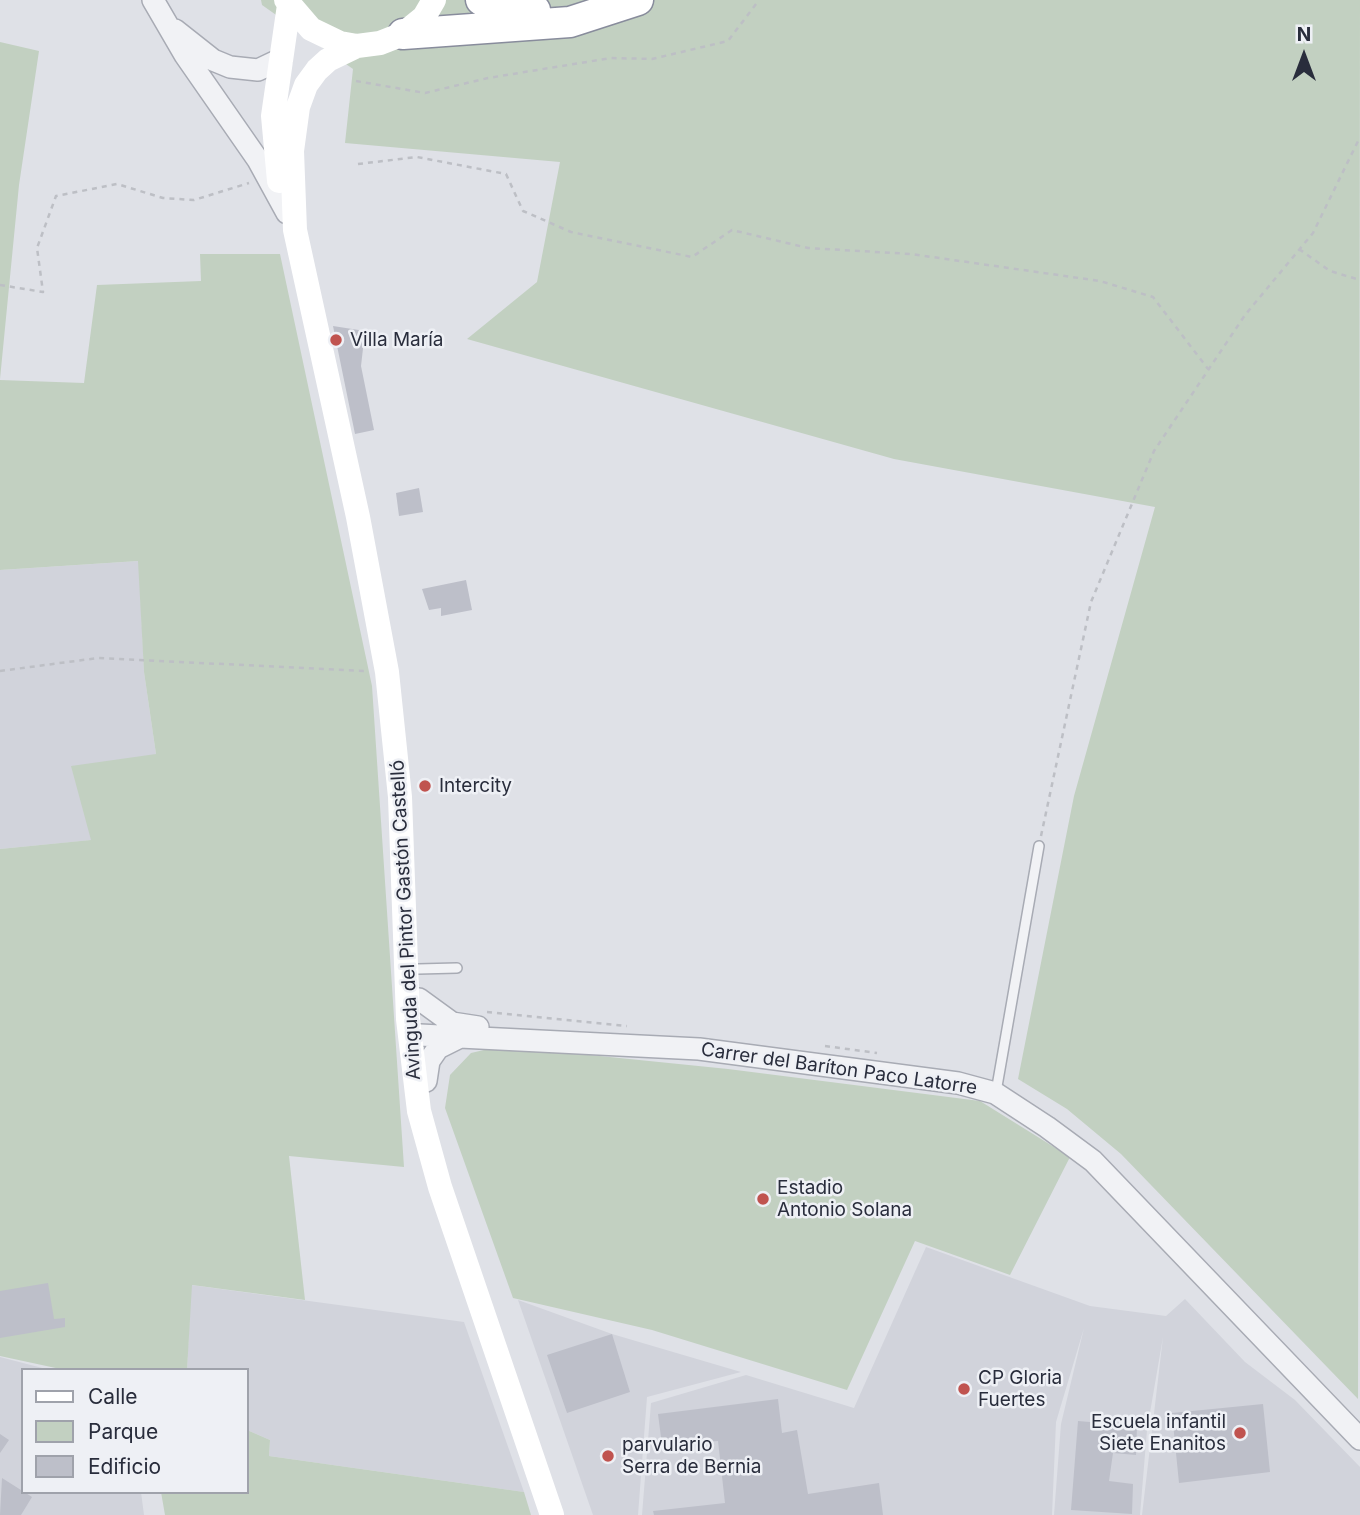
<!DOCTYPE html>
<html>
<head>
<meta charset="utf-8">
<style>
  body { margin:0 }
  #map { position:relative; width:1360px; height:1515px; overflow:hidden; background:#dfe1e7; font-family:Inter,sans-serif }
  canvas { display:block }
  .legend { position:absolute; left:21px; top:1368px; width:228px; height:126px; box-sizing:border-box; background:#eef0f5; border:2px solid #9fa2ab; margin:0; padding:9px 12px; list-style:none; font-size:21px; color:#292d3c }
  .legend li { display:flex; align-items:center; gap:14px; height:35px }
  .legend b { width:35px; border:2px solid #9fa2ab }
  .north { position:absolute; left:1269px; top:21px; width:70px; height:70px; -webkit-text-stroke:5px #eef0f5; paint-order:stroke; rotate:0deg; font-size:19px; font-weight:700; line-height:28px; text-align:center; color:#292d3c }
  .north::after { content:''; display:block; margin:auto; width:24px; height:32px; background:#292d3c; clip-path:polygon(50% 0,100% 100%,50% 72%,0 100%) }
</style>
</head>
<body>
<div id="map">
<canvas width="1360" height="1515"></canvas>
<ul class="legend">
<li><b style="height:9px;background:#fff"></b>Calle</li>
<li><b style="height:19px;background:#c2d0c1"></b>Parque</li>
<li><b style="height:19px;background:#bdbfc9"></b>Edificio</li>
</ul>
<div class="north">N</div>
</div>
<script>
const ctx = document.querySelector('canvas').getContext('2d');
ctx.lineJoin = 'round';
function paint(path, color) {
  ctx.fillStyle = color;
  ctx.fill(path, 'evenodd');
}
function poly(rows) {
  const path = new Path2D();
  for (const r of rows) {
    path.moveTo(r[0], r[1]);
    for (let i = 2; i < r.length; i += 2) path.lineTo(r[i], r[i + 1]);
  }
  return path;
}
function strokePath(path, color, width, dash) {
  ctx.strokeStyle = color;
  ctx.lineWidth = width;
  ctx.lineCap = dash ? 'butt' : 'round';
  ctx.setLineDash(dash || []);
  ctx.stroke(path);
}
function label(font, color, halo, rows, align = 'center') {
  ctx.font = font + ' Inter,sans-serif';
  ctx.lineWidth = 5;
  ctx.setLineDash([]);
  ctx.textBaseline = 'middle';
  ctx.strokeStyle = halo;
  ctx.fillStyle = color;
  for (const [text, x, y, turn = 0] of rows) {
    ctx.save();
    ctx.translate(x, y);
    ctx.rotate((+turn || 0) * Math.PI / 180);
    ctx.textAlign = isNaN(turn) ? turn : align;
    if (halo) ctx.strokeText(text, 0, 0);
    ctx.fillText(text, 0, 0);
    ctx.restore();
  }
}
paint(poly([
  [139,561,144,672,156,754,92,840,0,849,0,570],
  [926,1247,1090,1306,1166,1316,1185,1299,1245,1362,1295,1400,1360,1467,1360,1515,1142,1515,1163,1337,1147,1430,1140,1515,1054,1515,1061,1424,1084,1328,1056,1422,1052,1515,642,1515,651,1403,746,1375,854,1408],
  [191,1285,464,1322,524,1492,269,1456,270,1440,247,1430,247,1370,187,1370],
  [518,1300,612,1334,741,1372,647,1397,638,1515,593,1515],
  [0,1357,50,1370,23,1370,23,1492,141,1492,144,1515,0,1515]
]), '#d1d3db');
paint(poly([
  [261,0,1360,0,1358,1399,1121,1154,1067,1109,1018,1079,1074,796,1155,507,894,459,467,339,537,282,560,162,345,143,353,69,262,5],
  [0,42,39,51,19,185,0,379],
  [200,254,280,254,372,686,404,1167,289,1156,305,1300,192,1285,187,1370,65,1370,0,1356,0,849,91,840,71,766,156,754,144,672,138,561,0,570,0,380,84,383,97,285,201,281],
  [501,1046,728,1069,980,1101,1070,1157,1010,1275,915,1241,847,1390,652,1330,513,1298,445,1108,450,1075,471,1053],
  [247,1430,270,1440,269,1456,524,1492,531,1515,165,1515,161,1492,247,1492]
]), '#c2d0c1');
paint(poly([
  [333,326,365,331,361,366,374,430,355,434],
  [419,488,423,512,399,516,396,493],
  [466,580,472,610,441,616,441,608,429,610,422,589],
  [48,1283,54,1319,65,1318,65,1327,0,1338,0,1291],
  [612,1334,630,1392,567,1413,547,1355],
  [778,1399,782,1433,797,1430,808,1494,879,1483,883,1515,654,1515,653,1511,725,1503,718,1441,662,1445,658,1414],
  [1263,1404,1270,1472,1179,1483,1172,1413],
  [1078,1421,1137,1426,1136,1455,1113,1453,1109,1481,1133,1484,1132,1514,1071,1510],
  [0,1434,9,1440,0,1453],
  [2,1478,32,1497,21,1515,0,1515]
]), '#bdbfc9');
const service = poly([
  [418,969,457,968],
  [996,1092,1039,846]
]);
const tertiary = poly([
  [153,0,185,55,258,160,287,213],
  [175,30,213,60,230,67,258,70,281,59],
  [419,999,452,1023,478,1027],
  [420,1035,699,1049,958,1083,995,1093,1047,1127,1093,1161,1360,1439],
  [426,1081,429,1061,438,1048,458,1038]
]);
const motorway = poly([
  [481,0,506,8,535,10],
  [403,34,570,22,638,0]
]);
strokePath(service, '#a8abb4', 12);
strokePath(tertiary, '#a8abb4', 24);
strokePath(motorway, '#888c9c', 33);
strokePath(poly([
  [356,81,425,93,488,78,611,58,652,59,728,41,759,0],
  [358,164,417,157,506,174,523,211,571,232,692,257,732,230,808,248,911,254,1100,281,1153,297,1208,369],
  [1299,249,1330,271,1360,280],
  [0,285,43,292,37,248,56,196,117,184,163,198,194,200,249,183],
  [0,671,98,658,366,671],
  [1041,836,1091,602,1154,451,1245,315,1313,233,1360,137],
  [487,1012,627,1026],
  [825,1046,877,1053]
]), '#bdbfc5', 2.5, [5, 5]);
strokePath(service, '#f1f2f5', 9);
strokePath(tertiary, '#f1f2f5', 21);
strokePath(poly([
  [286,0,311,29,340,43,357,46,380,43,403,34,424,17,434,0],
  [357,46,328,60,317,70,306,85,298,107,292,151,295,230,358,517,387,672,400,797,408,1019,419,1111,440,1187,552,1515],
  [279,181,273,116,289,5]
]), '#fff', 24);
strokePath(motorway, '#fff', 30);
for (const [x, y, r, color] of [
  [336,340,7,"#c0534f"],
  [425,786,7,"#c0534f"],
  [763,1199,7,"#c0534f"],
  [964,1389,7,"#c0534f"],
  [1240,1433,7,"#c0534f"],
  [608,1456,7,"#c0534f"]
]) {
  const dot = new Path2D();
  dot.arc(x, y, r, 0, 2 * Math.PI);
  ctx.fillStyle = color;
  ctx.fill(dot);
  strokePath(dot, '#eef0f5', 2.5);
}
label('19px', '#292d3c', '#eef0f5', [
  ["Villa María",350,340],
  ["Intercity",439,786],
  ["Estadio",777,1188],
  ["Antonio Solana",777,1210],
  ["CP Gloria",978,1378],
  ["Fuertes",978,1400],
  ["Escuela infantil",1226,1422,"right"],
  ["Siete Enanitos",1226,1444,"right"],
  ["parvulario",622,1445],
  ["Serra de Bernia",622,1467]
], 'left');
label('19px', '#292d3c', '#eef0f5', [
  ["Avinguda del Pintor Gastón Castelló",406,920,-93],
  ["Carrer del Baríton Paco Latorre",839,1069,8]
]);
</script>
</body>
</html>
